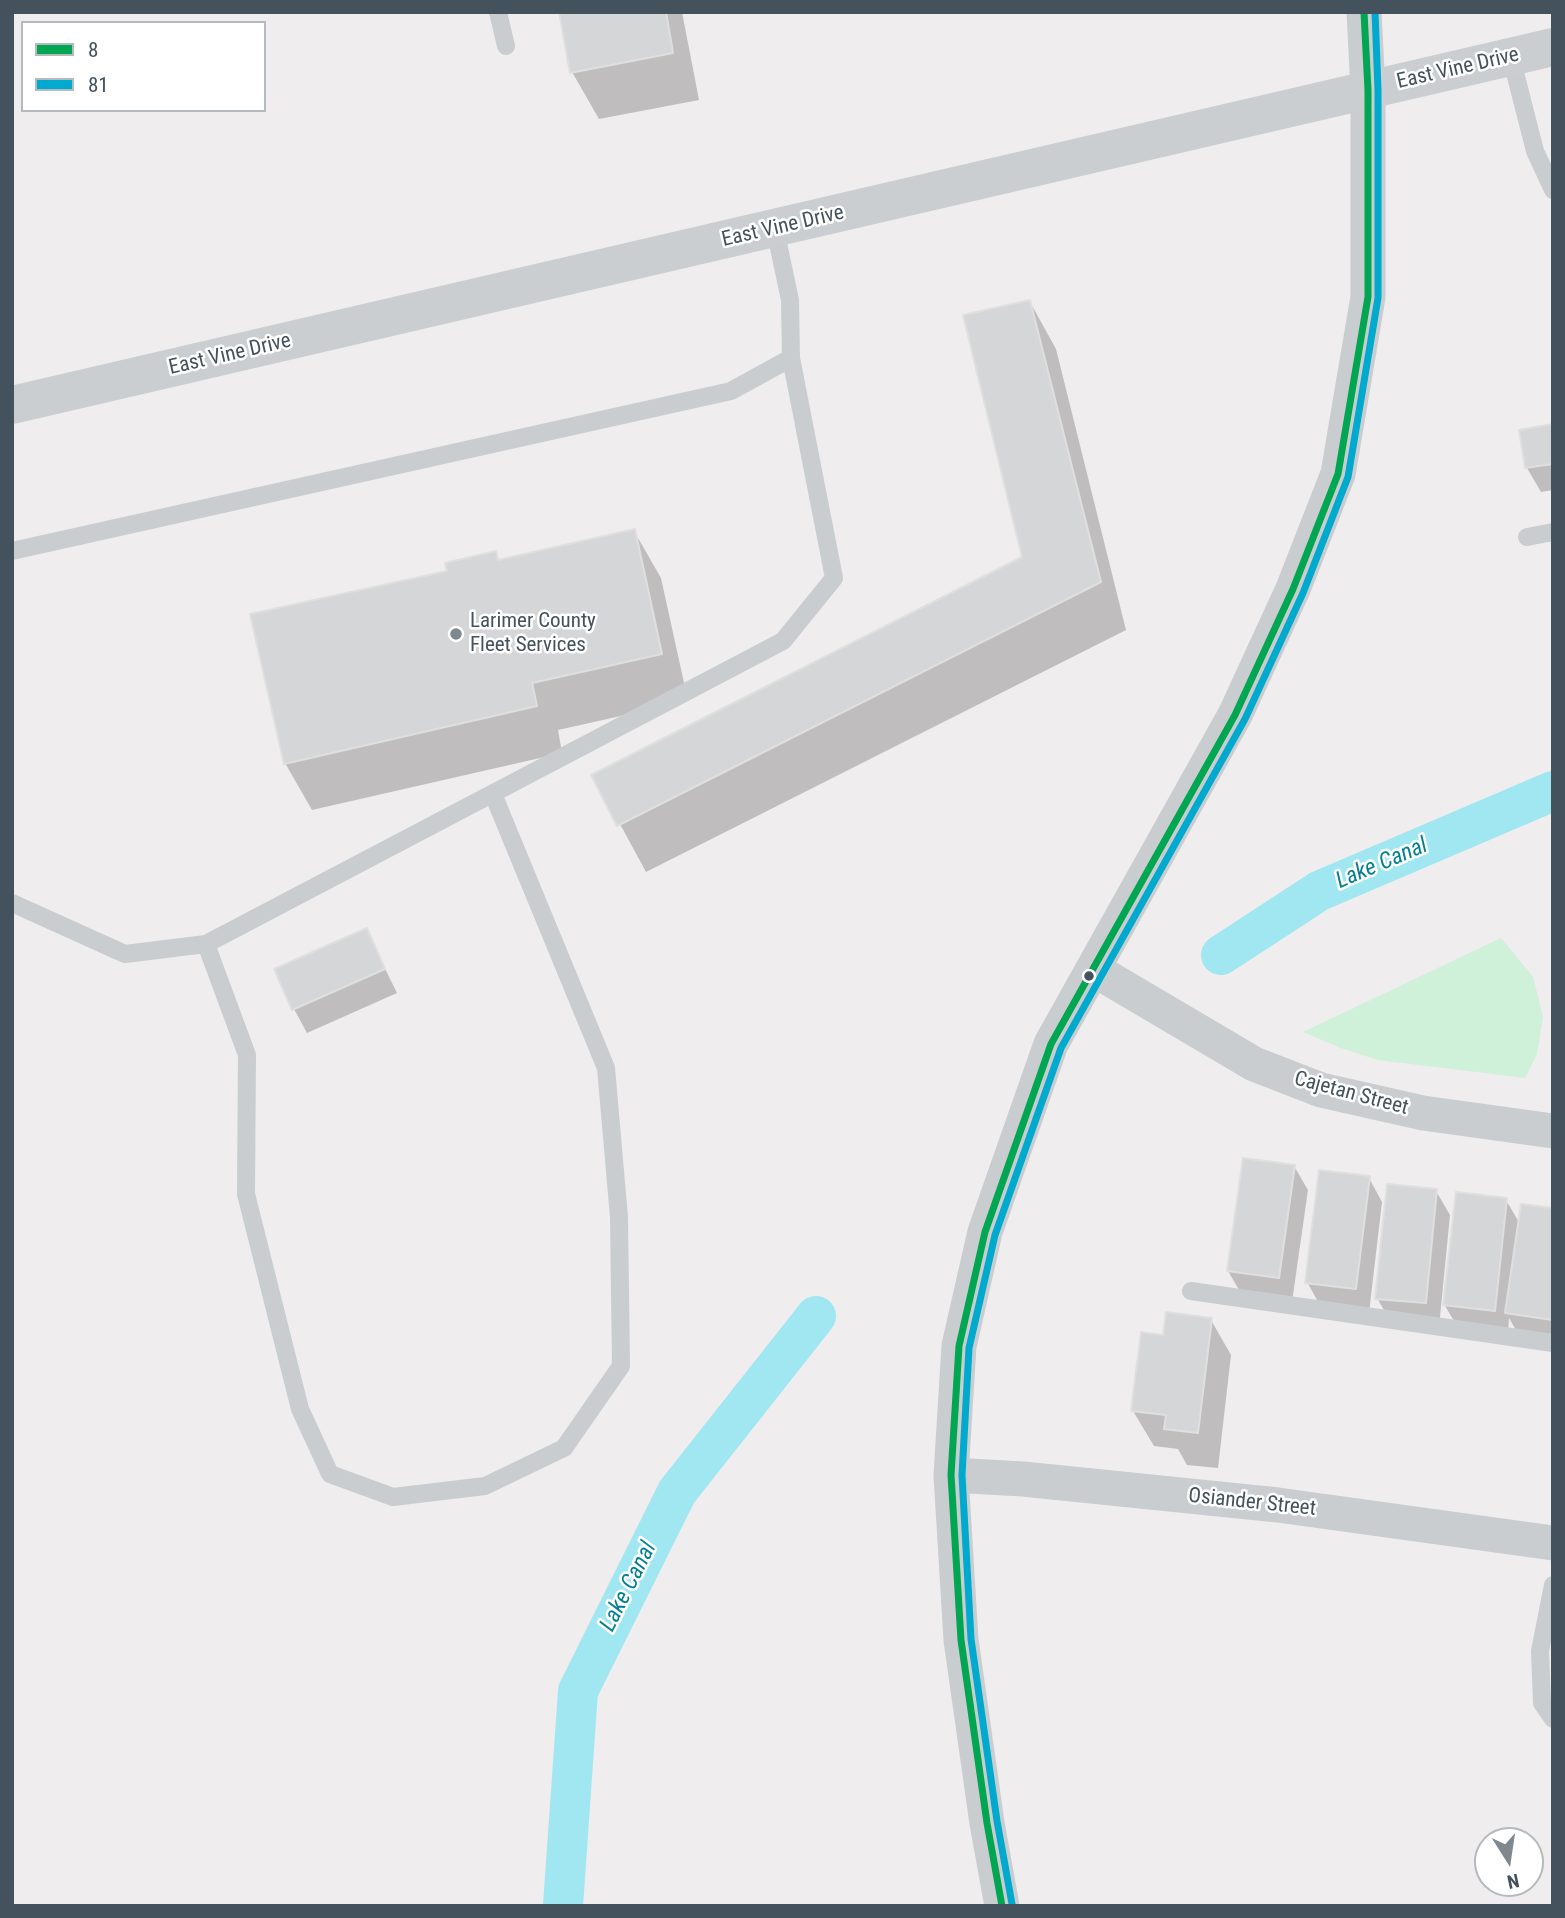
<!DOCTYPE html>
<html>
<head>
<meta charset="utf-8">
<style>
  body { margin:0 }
  #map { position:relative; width:1565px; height:1918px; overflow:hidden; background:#efeded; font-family:"Roboto Condensed",sans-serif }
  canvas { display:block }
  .frame { position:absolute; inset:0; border:14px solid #43525c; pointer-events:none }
  .legend { position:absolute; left:21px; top:21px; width:245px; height:91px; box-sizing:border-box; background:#fff; border:2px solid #b4babe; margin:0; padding:9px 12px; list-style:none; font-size:21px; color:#43525c }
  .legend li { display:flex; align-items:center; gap:14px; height:35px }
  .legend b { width:35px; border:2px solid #b4babe }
  .north { position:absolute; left:1474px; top:1827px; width:70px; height:70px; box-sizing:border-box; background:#fff; border:2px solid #b4babe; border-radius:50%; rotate:168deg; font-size:19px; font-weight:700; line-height:28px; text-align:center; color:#43525c }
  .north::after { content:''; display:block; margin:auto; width:24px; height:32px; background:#7f888f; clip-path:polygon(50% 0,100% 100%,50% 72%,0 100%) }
</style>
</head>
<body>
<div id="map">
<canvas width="1565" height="1918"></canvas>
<div class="frame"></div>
<ul class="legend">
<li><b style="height:9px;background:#00a651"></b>8</li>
<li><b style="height:9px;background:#00a9ce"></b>81</li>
</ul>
<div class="north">N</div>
</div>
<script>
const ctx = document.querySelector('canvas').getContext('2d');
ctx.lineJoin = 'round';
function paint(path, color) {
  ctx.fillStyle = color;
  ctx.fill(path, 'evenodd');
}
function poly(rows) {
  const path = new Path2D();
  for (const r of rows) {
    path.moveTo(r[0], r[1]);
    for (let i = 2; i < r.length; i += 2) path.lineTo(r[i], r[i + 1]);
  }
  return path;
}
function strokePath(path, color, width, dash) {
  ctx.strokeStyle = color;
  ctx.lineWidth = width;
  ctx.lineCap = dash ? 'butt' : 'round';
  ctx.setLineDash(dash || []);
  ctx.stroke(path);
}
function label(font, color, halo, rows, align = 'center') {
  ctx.font = font + ' "Roboto Condensed",sans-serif';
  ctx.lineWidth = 5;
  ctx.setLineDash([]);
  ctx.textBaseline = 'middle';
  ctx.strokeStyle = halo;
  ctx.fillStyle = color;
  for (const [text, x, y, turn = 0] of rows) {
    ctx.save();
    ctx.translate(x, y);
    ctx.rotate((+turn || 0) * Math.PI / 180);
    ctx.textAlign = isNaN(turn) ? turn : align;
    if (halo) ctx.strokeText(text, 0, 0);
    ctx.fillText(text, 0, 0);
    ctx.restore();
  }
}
paint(poly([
  [1501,938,1533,977,1543,1017,1537,1054,1525,1078,1378,1060,1341,1048,1303,1032]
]), '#cff0d9');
paint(poly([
  [560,12,682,12,699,100,599,119,572,72],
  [1030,302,1056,349,1126,630,646,872,594,776,1024,558],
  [1553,426,1553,490,1541,492,1527,468],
  [634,531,661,578,688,701,558,730,562,753,312,810,285,763,449,573,495,553,500,561],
  [366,930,397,993,307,1033,294,1009,277,970],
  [1294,1166,1308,1190,1292,1302,1242,1295,1228,1271],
  [1369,1178,1382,1202,1369,1313,1321,1307,1307,1282],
  [1436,1191,1450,1215,1439,1327,1391,1322,1377,1298],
  [1506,1200,1520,1224,1553,1210,1553,1341,1520,1337,1509,1318,1508,1334,1458,1328,1444,1304],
  [1211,1320,1231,1355,1218,1468,1187,1465,1178,1449,1154,1446,1133,1411,1165,1337]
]), '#0003');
strokePath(poly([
  [1221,955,1319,891,1553,791],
  [563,1906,578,1691,677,1492,816,1316]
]), '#a0e7f2', 40);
const building = poly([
  [559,12,666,12,673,53,570,73,559,12],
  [1030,300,1101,582,617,826,591,775,1022,557,963,315,1030,300],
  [1553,424,1553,464,1525,468,1519,430,1553,424],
  [635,529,662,654,532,683,537,706,284,764,250,614,447,571,445,563,496,551,498,560,635,529],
  [367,928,385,969,292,1010,274,969,367,928],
  [1243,1158,1295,1165,1279,1278,1227,1271,1243,1158],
  [1319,1170,1370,1176,1356,1289,1305,1283,1319,1170],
  [1387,1184,1437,1189,1426,1303,1375,1299,1387,1184],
  [1456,1192,1507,1198,1495,1311,1443,1305,1456,1192],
  [1521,1204,1553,1208,1553,1320,1505,1313,1521,1204],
  [1166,1312,1212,1318,1198,1433,1164,1429,1166,1415,1131,1411,1141,1332,1163,1335,1166,1312]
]);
paint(building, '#d5d6d7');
strokePath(building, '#e0dfe0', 2);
strokePath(poly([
  [498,12,506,46],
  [1511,57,1535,151,1553,190],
  [1527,537,1553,532],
  [12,551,731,391,791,358,790,300,775,229],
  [12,903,125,954,206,944,783,641,834,578,791,358],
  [206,944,247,1055,246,1194,300,1409,330,1474,393,1497,485,1486,564,1448,621,1366,619,1217,606,1068,493,794],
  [1191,1291,1553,1343],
  [1553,1585,1540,1651,1542,1703,1553,1719]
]), '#c9cdcf', 18);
strokePath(poly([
  [1093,969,1254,1064,1321,1090,1423,1113,1553,1131],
  [951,1475,1023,1479,1278,1505,1553,1543],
  [1002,1906,987,1823,961,1640,951,1475,959,1346,985,1232,1051,1044,1235,715,1293,589,1338,474,1368,297,1368,90,1364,12]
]), '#c9cdcf', 35);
strokePath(poly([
  [12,405,1553,47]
]), '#caced1', 38);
strokePath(poly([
  [1002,1906,987,1823,961,1640,951,1475,959,1346,985,1232,1051,1044,1235,715,1293,589,1338,474,1368,297,1368,90,1364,12]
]), '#00a651', 7);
strokePath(poly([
  [1012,1904,997,1821,971,1639,962,1475,969,1348,995,1235,1061,1048,1245,719,1303,593,1348,477,1378,298,1378,90,1375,12]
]), '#00a9ce', 7);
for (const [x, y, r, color] of [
  [456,634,7,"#7f888f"],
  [1089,976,6,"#43525c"]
]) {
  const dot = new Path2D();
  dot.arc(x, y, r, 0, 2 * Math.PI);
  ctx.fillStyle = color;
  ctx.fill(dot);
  strokePath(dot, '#fff', 2.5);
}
label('21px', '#43525c', '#fff', [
  ["East Vine Drive",1458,69,-13],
  ["East Vine Drive",783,227,-13],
  ["East Vine Drive",230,355,-13],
  ["Cajetan Street",1351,1094,15],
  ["Osiander Street",1252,1503,6]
]);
label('21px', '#43525c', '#fff', [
  ["Larimer County",470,622],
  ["Fleet Services",470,646]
], 'left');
label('italic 23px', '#037f92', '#fff', [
  ["Lake Canal",1382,864,-23],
  ["Lake Canal",629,1587,-63]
]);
</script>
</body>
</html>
